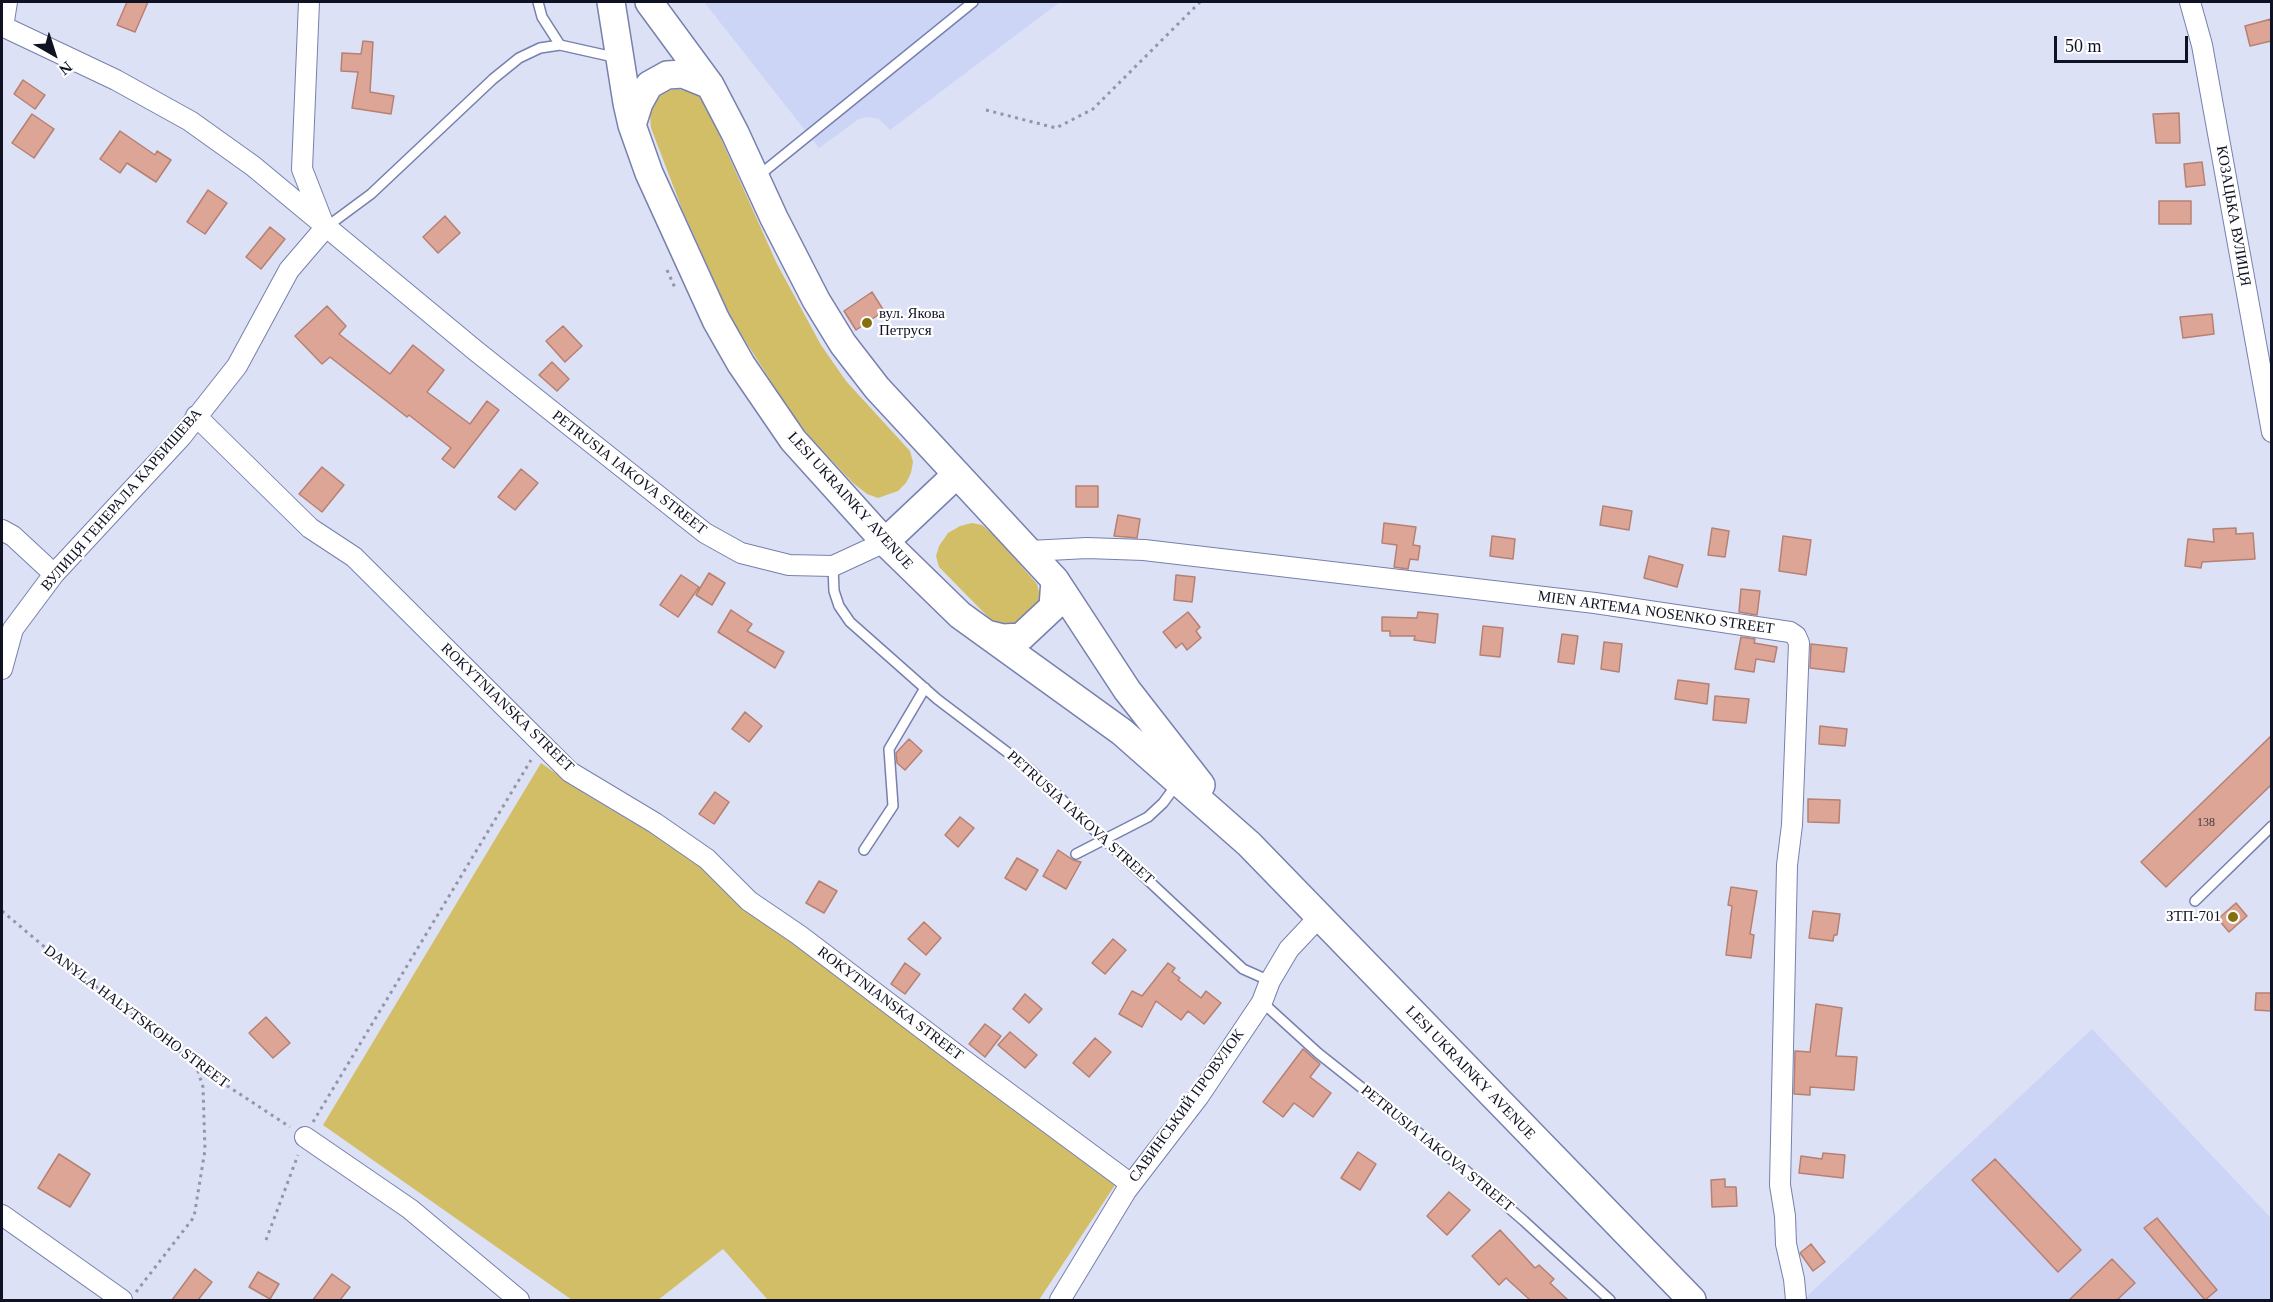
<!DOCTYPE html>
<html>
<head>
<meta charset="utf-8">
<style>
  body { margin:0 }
  #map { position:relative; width:2273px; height:1302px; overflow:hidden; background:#dce1f6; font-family:Georgia,serif }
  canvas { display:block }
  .frame { position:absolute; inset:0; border:3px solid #0f1223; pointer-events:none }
  .north { position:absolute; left:24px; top:24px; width:60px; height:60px; -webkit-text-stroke:4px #fff; paint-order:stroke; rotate:141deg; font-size:16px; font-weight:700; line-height:24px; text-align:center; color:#0f1223 }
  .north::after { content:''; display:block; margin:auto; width:21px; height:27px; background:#0f1223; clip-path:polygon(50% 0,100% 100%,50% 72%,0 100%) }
  .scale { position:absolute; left:2054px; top:36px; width:134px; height:27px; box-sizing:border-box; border:3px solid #0f1223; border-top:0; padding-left:8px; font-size:18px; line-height:21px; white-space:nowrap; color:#0f1223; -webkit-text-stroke:4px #fff; paint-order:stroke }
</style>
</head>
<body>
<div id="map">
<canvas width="2273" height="1302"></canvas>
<div class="frame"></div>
<div class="north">N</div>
<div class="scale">50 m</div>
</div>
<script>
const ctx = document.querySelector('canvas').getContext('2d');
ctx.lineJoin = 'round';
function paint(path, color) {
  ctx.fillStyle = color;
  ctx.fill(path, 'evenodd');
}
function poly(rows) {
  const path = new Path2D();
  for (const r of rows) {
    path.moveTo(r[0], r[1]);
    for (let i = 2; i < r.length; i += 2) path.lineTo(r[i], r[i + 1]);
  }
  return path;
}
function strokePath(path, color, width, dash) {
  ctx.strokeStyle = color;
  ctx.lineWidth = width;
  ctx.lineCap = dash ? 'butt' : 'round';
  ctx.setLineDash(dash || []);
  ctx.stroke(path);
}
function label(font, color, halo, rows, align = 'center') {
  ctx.font = font + ' Georgia,serif';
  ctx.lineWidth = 4.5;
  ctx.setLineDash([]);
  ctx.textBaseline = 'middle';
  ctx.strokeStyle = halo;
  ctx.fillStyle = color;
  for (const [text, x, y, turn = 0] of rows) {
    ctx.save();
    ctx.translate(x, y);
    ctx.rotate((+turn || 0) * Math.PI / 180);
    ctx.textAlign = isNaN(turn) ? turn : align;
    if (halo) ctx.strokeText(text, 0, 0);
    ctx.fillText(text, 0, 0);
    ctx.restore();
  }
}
paint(poly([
  [704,2,1060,2,890,130,879,119,869,117,859,119,819,148],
  [2092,1029,2271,1218,2271,1300,1803,1300]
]), '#cdd5f7');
paint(poly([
  [679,89,696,94,705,103,777,264,821,345,846,381,910,451,913,462,911,473,906,483,898,491,878,498,867,494,853,483,809,436,788,408,732,320,682,209,651,128,650,116,653,105,660,96,670,90],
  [972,523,982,525,994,535,1037,584,1042,603,1026,627,994,623,939,567,936,556,939,546,948,533,960,526],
  [541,763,587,795,705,865,753,914,1119,1179,1039,1300,768,1300,723,1249,658,1300,572,1300,323,1125]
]), '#d3be68');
const building = poly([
  [127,2,148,2,135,32,117,25,127,2],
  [2271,19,2271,41,2250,46,2245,26,2271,19],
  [363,41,373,42,370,92,394,96,391,114,352,108,358,72,341,71,342,53,361,54,363,41],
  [23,80,45,95,35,109,14,94,23,80],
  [2179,113,2180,143,2156,143,2153,114,2179,113],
  [32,114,54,129,34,158,12,143,32,114],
  [120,131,155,155,157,151,171,160,156,182,127,163,120,173,100,159,120,131],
  [2202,162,2205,185,2186,187,2184,164,2202,162],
  [208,190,227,203,205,234,187,222,208,190],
  [2159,201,2191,201,2191,224,2159,224,2159,201],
  [445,216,460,233,438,253,423,237,445,216],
  [270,227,285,239,261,269,246,257,270,227],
  [872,292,884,311,856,330,844,311,872,292],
  [327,306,346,326,339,334,390,374,413,345,444,370,427,392,470,424,487,401,499,410,454,468,442,459,451,448,409,415,407,417,330,357,322,364,295,336,327,306],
  [2212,314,2214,334,2183,338,2180,317,2212,314],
  [563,326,582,346,565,362,546,341,563,326],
  [552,362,569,379,557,391,539,375,552,362],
  [322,467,344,485,322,512,299,494,322,467],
  [521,469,538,483,515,510,498,497,521,469],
  [1076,486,1098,486,1098,507,1076,507,1076,486],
  [1603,506,1632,511,1629,530,1600,525,1603,506],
  [1118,515,1140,519,1137,538,1114,536,1118,515],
  [1384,523,1416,527,1413,545,1420,546,1418,560,1410,559,1408,569,1394,567,1397,545,1382,543,1384,523],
  [1712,528,1729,531,1725,557,1708,555,1712,528],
  [2236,528,2236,534,2253,533,2255,559,2202,562,2201,568,2185,566,2188,539,2214,542,2213,529,2236,528],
  [1492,536,1515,539,1513,559,1490,556,1492,536],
  [1783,536,1811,540,1806,575,1779,571,1783,536],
  [1649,556,1683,565,1677,587,1644,578,1649,556],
  [709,573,725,583,712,605,696,595,709,573],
  [681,575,699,587,678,617,660,605,681,575],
  [1176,575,1195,577,1192,602,1174,600,1176,575],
  [1741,589,1760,591,1757,615,1739,612,1741,589],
  [731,610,752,624,747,631,784,652,775,668,718,632,731,610],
  [1188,612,1200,627,1196,631,1201,638,1187,650,1182,643,1176,648,1163,632,1188,612],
  [1418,612,1438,614,1435,643,1414,640,1415,636,1390,636,1390,631,1382,631,1382,617,1417,618,1418,612],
  [1483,626,1503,628,1500,657,1480,655,1483,626],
  [1562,634,1578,636,1574,664,1558,662,1562,634],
  [1741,637,1755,639,1754,643,1777,647,1774,662,1756,659,1754,672,1735,669,1741,637],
  [1604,642,1622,644,1619,672,1601,669,1604,642],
  [1811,644,1847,648,1844,672,1810,668,1811,644],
  [1678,680,1709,684,1707,704,1675,699,1678,680],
  [1715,696,1749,699,1746,723,1713,720,1715,696],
  [745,712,762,726,749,742,732,729,745,712],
  [1820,726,1847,729,1845,746,1819,744,1820,726],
  [2271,736,2271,785,2166,887,2141,862,2271,736],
  [909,739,922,751,905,770,897,763,896,753,909,739],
  [715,792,729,802,714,824,699,814,715,792],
  [1808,799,1840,800,1839,823,1808,822,1808,799],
  [960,817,974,828,958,847,945,835,960,817],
  [1058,850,1073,860,1081,862,1066,889,1043,876,1058,850],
  [1017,858,1038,870,1026,890,1005,878,1017,858],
  [819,881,837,891,824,913,806,903,819,881],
  [1731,887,1757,891,1750,934,1754,935,1751,958,1726,955,1732,906,1728,905,1731,887],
  [2236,903,2247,916,2229,932,2218,919,2236,903],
  [1813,911,1840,914,1837,935,1834,935,1833,941,1809,938,1813,911],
  [924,922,941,938,926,955,908,939,924,922],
  [1113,939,1126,950,1105,974,1092,963,1113,939],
  [905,963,920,974,905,994,891,984,905,963],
  [1168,963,1175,968,1172,972,1180,978,1178,980,1201,998,1206,991,1221,1003,1204,1024,1188,1011,1181,1020,1156,1001,1142,1027,1119,1014,1132,991,1142,996,1168,963],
  [2256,993,2271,993,2271,1011,2255,1010,2256,993],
  [1025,994,1042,1009,1029,1023,1013,1009,1025,994],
  [1816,1004,1842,1008,1836,1056,1857,1057,1854,1090,1810,1087,1810,1095,1794,1094,1795,1051,1810,1052,1816,1004],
  [266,1017,290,1043,273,1058,249,1033,266,1017],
  [985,1024,1001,1036,985,1057,969,1044,985,1024],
  [1010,1032,1037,1055,1025,1068,998,1045,1010,1032],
  [1095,1038,1111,1052,1089,1077,1073,1063,1095,1038],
  [1303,1049,1320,1064,1310,1077,1331,1093,1313,1117,1294,1103,1283,1117,1263,1102,1303,1049],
  [1358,1152,1376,1164,1360,1190,1341,1178,1358,1152],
  [1823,1153,1845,1155,1843,1178,1799,1173,1801,1156,1822,1159,1823,1153],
  [59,1154,90,1174,70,1207,38,1188,59,1154],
  [1995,1159,2081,1250,2058,1272,1972,1180,1995,1159],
  [1725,1179,1725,1187,1736,1187,1737,1206,1712,1207,1711,1180,1725,1179],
  [1449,1192,1470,1210,1447,1235,1427,1216,1449,1192],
  [2157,1218,2217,1290,2205,1300,2144,1228,2157,1218],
  [1500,1230,1535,1268,1539,1265,1554,1279,1550,1283,1568,1300,1530,1300,1506,1278,1499,1285,1472,1256,1500,1230],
  [1811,1244,1825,1262,1813,1271,1800,1253,1811,1244],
  [2112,1259,2135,1283,2117,1300,2069,1300,2112,1259],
  [195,1269,212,1282,198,1300,172,1300,195,1269],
  [258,1272,279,1284,270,1299,249,1287,258,1272],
  [332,1274,350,1287,340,1300,313,1300,332,1274]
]);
paint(building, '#dda596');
strokePath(building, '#b68072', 1.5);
const lane = poly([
  [538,2,542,17,560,45],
  [757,177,973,2],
  [325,228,371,194,493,79,519,58,540,48,560,45,618,58],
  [833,566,834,591,839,606,850,622,937,699,1028,768,1243,969,1270,981],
  [864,850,893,806,889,749,925,688],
  [1076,854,1148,817,1163,803,1177,784],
  [2195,901,2272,826],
  [1262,1002,1318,1053,1464,1169,1524,1221,1610,1300]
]);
const street = poly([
  [2190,2,2202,45,2272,432],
  [2,26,116,80,190,121,253,166,476,351,705,533,741,553,789,565,833,566,885,542],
  [3,27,7,2],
  [196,416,310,528,354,557,570,772,655,823,707,859,749,901,799,935,961,1058,1131,1184],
  [2,530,13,536,54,574],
  [1030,551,1087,548,1144,550,1595,603,1790,632,1796,636,1799,643,1792,825,1787,865,1780,1185,1785,1216,1786,1244,1794,1279,1796,1300],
  [2,669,13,629,54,574,181,437,237,366,289,270,325,228,302,169,309,2],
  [305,1137,410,1209,519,1300],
  [2,1215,122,1300],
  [1060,1300,1126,1191,1199,1096,1262,1002,1270,981,1289,949,1320,916]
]);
const secondary = poly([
  [611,2,627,103,632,125,649,173,716,320,741,364,793,440,885,542,960,615,1122,732,1249,844,1692,1300],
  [649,2,710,85,735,133,774,218,816,300,843,344,877,388,1055,580,1127,690,1201,785],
  [632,125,639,103,649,85,667,75,683,74,710,85],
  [885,542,957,474],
  [987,634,1003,638,1021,637,1053,607,1055,580]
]);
strokePath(lane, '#7780ae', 12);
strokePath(street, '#7780ae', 22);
strokePath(secondary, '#7780ae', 30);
strokePath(poly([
  [986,110,1056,128,1093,109,1200,2],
  [667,270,675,288],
  [2,911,60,960,154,1030,197,1066,290,1127],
  [313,1122,531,760],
  [266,1240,298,1155],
  [136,1292,194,1217,205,1150,203,1087,197,1068]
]), '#9296aa', 3, [3, 4.5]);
strokePath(lane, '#fff', 9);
strokePath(street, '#fff', 20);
strokePath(secondary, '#fff', 27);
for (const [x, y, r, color] of [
  [867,323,6,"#857010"],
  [2233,917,6,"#857010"]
]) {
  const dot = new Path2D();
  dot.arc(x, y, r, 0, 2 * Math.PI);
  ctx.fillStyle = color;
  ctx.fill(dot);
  strokePath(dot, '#fff', 2);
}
label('12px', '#423740', null, [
  ["138",2206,823]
]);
label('15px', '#0f1223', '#fff', [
  ["КОЗАЦЬКА ВУЛИЦЯ",2233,216,80],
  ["PETRUSIA IAKOVA STREET",629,473,38],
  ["ВУЛИЦЯ ГЕНЕРАЛА КАРБИШЕВА",122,500,-49],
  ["LESI UKRAINKY AVENUE",850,501,48],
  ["MIEN ARTEMA NOSENKO STREET",1656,613,8],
  ["ROKYTNIANSKA STREET",507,708,44],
  ["PETRUSIA IAKOVA STREET",1080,818,42],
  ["ROKYTNIANSKA STREET",890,1004,37],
  ["DANYLA HALYTSKOHO STREET",136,1017,37],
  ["LESI UKRAINKY AVENUE",1470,1073,46],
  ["САВИНСЬКИЙ ПРОВУЛОК",1187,1106,-54],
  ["PETRUSIA IAKOVA STREET",1437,1149,39]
]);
label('15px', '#0f1223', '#fff', [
  ["вул. Якова",879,314],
  ["Петруся",879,331],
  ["ЗТП-701",2221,917,"right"]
], 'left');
</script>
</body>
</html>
